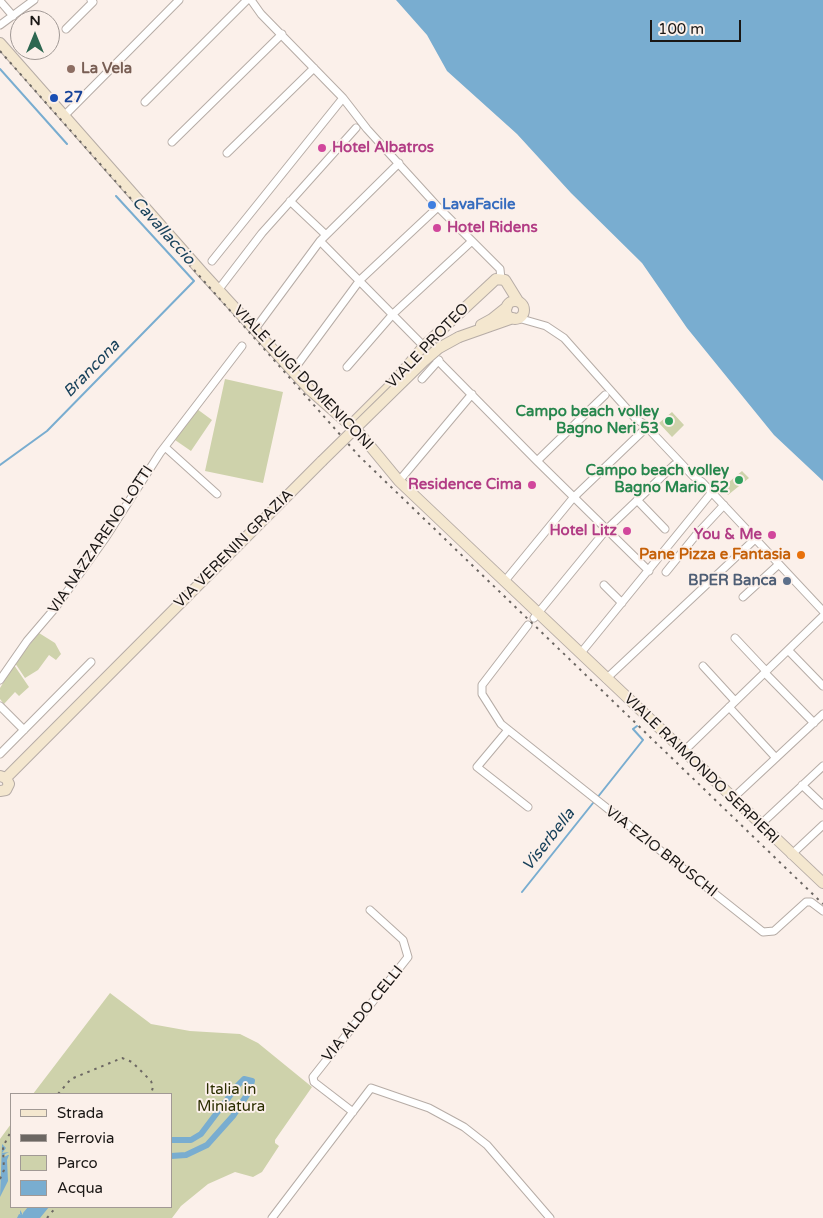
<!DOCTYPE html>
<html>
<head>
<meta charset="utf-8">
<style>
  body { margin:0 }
  #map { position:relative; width:823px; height:1218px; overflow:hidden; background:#fbf0ea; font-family:"Varela Round",sans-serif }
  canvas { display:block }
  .legend { position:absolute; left:10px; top:1093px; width:162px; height:115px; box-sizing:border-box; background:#fbf0ea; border:1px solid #a19995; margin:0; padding:6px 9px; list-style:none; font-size:15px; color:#1a1715 }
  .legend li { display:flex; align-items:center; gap:10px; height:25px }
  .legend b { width:25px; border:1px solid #a19995 }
  .north { position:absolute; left:10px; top:10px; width:50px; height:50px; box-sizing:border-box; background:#fbf0ea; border:1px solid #a19995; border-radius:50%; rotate:0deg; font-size:14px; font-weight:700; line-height:20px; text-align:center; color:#1a1715 }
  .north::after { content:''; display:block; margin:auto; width:18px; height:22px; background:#2d6751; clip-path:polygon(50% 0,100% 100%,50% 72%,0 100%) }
  .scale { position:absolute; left:650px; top:20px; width:91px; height:22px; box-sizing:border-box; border:2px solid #1a1715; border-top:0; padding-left:6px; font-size:15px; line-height:18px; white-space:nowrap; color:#1a1715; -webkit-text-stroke:4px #fbf0ea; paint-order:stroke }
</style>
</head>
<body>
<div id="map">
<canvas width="823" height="1218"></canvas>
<ul class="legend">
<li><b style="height:6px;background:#f4e7cf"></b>Strada</li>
<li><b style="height:6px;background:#6c6763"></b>Ferrovia</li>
<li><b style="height:14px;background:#ced2ab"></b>Parco</li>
<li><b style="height:14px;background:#79add0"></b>Acqua</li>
</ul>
<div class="north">N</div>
<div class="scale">100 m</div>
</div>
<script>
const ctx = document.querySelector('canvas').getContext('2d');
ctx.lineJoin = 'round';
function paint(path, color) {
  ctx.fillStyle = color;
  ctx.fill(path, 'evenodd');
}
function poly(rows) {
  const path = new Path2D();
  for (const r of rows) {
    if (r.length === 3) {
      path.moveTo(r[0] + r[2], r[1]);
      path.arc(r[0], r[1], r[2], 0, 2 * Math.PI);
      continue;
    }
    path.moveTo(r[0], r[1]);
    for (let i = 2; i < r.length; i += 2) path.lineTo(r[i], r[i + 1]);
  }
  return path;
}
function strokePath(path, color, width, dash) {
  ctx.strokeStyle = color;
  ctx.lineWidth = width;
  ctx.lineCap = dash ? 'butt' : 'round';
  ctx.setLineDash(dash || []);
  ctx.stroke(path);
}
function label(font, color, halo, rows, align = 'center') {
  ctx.font = font + ' "Varela Round",sans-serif';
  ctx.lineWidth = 4;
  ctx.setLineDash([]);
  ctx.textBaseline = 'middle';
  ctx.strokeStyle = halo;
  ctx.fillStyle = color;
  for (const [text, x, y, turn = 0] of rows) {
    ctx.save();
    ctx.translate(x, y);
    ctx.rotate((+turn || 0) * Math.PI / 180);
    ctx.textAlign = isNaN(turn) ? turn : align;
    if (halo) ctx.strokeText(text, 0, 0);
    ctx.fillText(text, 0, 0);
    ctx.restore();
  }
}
paint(poly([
  [225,379,283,392,263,483,205,471],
  [197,409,212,420,191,451,175,440],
  [672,412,684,425,672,437,659,423],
  [742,471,749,478,728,495,722,488],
  [39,633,55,643,61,654,56,660,49,655,38,670,25,678,15,663],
  [14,665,29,687,19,696,15,692,4,704,0,699,0,688],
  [110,993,151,1024,190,1031,240,1034,258,1043,312,1087,275,1140,275,1143,279,1146,262,1172,253,1177,235,1172,208,1184,181,1206,172,1218,0,1218,0,1139,11,1124,11,1207,171,1207,171,1094,33,1094]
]), '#ced2ab');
paint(poly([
  [396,0,823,0,823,481,774,435,687,328,642,263,571,193,517,134,447,71,427,35],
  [2,1144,6,1148,2,1153,9,1152,5,1154,2,1158,8,1155,9,1155,7,1160,8,1181,0,1197],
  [28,1207,49,1207,40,1218,17,1218,19,1214,22,1215,20,1214,20,1210,23,1215,23,1213]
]), '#79add0');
strokePath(poly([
  [0,69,67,144],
  [0,465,47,431,194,281,116,196],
  [597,798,643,740,633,729,637,726],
  [522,892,593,803]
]), '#79add0', 2);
strokePath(poly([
  [171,1140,191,1140,201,1134,238,1085,244,1079,252,1081,249,1092,233,1116,207,1145,186,1155,171,1156]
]), '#79add0', 6);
const street = poly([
  [251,0,261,14,343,98,367,129,438,207,500,269,501,279],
  [0,1,13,16],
  [0,25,34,0],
  [66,29,93,2,91,0],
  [145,102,247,0],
  [64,116,179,0],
  [172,142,282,34],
  [227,153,314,68],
  [290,201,326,235],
  [320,241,537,461,649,571],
  [212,261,343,98],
  [219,289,262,233,356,128],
  [518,318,546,326,564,338,636,419,644,424,693,476,702,482,823,611],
  [255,329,320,241,399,163],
  [298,364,360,280,438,207],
  [347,367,393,314,472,241],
  [422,379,439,360],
  [165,447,217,494],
  [537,461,605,395],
  [399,481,472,394],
  [637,500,665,529],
  [666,572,696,535,724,505],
  [504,582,573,498,647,427],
  [604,585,622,603],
  [743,597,779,564],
  [534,618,606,530,674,465],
  [528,625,482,685,482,694,501,724,763,932,774,931,806,902,811,902,823,911],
  [735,638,766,671],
  [788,650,823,686],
  [580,654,712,492],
  [703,666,735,701],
  [765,673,814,723],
  [606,679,754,540],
  [0,680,27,641,56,607,104,540,160,453,242,346],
  [0,706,24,730],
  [729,707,776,758],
  [508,730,477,767,528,807],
  [683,752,823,616],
  [0,754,91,662],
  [802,785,823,805],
  [732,799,823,714],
  [760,825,823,766],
  [791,855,823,825],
  [353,1112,314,1082,313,1077,408,957,403,940,370,910],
  [272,1218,371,1088,429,1108,464,1127,487,1145,550,1218]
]);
const secondary = poly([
  [0,43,202,272,310,390,361,435,399,481,823,883],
  [515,310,9],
  [481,325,492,319,507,307],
  [459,337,513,318],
  [351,425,394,382,424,346,496,279,505,280,518,301],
  [6,778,322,461],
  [0,791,6,790,9,784,6,778,0,776]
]);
strokePath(street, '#b6aca6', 9);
strokePath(secondary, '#b6aca6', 12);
strokePath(street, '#fff', 7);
strokePath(secondary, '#f4e7cf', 10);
strokePath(poly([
  [0,51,359,456,823,904],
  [58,1094,71,1079,122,1058,132,1062,151,1081,153,1087,151,1094],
  [0,1179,4,1170,3,1147,11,1131],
  [47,1218,56,1207]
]), '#6c6763', 2, [2.5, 5]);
const secondaryBridge = poly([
  [322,461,424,361,439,348,459,337]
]);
strokePath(secondaryBridge, '#b6aca6', 12, []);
strokePath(secondaryBridge, '#f4e7cf', 10);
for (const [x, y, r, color] of [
  [71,69,5,"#8d6e63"],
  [54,98,5,"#1a4fb4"],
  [322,148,5,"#d1479c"],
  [432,205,5,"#3f7fe0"],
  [437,228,5,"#d1479c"],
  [669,421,5,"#2e9e5b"],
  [739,480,5,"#2e9e5b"],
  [532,485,5,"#d1479c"],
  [627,531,5,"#d1479c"],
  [772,535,5,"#d1479c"],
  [801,555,5,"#e8710a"],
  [787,581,5,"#5c6f8a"]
]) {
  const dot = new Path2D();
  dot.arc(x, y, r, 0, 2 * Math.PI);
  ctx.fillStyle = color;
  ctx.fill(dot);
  strokePath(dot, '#fbf0ea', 2);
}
label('bold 15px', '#785e54', '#fbf0ea', [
  ["La Vela",81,69]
], 'left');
label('bold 15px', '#164399', '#fbf0ea', [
  ["27",64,98]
], 'left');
label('bold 15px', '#b23c85', '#fbf0ea', [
  ["Hotel Albatros",332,148,"left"],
  ["Hotel Ridens",447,228,"left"],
  ["Residence Cima",522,485],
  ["Hotel Litz",617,531],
  ["You & Me",762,535]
], 'right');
label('bold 15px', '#366cbe', '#fbf0ea', [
  ["LavaFacile",442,205]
], 'left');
label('15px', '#1a1715', '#fbf0ea', [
  ["VIALE PROTEO",428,346,-46],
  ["VIALE LUIGI DOMENICONI",303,378,46],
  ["VIA NAZZARENO LOTTI",101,540,-56],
  ["VIA VERENIN GRAZIA",234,549,-45],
  ["VIALE RAIMONDO SERPIERI",701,769,44],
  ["VIA EZIO BRUSCHI",661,852,38],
  ["VIA ALDO CELLI",363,1014,-51]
]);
label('bold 15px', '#27864d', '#fbf0ea', [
  ["Campo beach volley",659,412],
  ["Bagno Neri 53",659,429],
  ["Campo beach volley",729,471],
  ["Bagno Mario 52",729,488]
], 'right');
label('bold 15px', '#c56008', '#fbf0ea', [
  ["Pane Pizza e Fantasia",791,555]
], 'right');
label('bold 15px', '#4e5e75', '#fbf0ea', [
  ["BPER Banca",777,581]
], 'right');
label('15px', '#2b2e01', '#fbf0ea', [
  ["Italia in",231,1090],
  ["Miniatura",231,1107]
]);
label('italic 16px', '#19425b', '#fbf0ea', [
  ["Cavallaccio",163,231,48],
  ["Brancona",92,369,-46],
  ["Viserbella",549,840,-52]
]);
</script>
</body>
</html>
